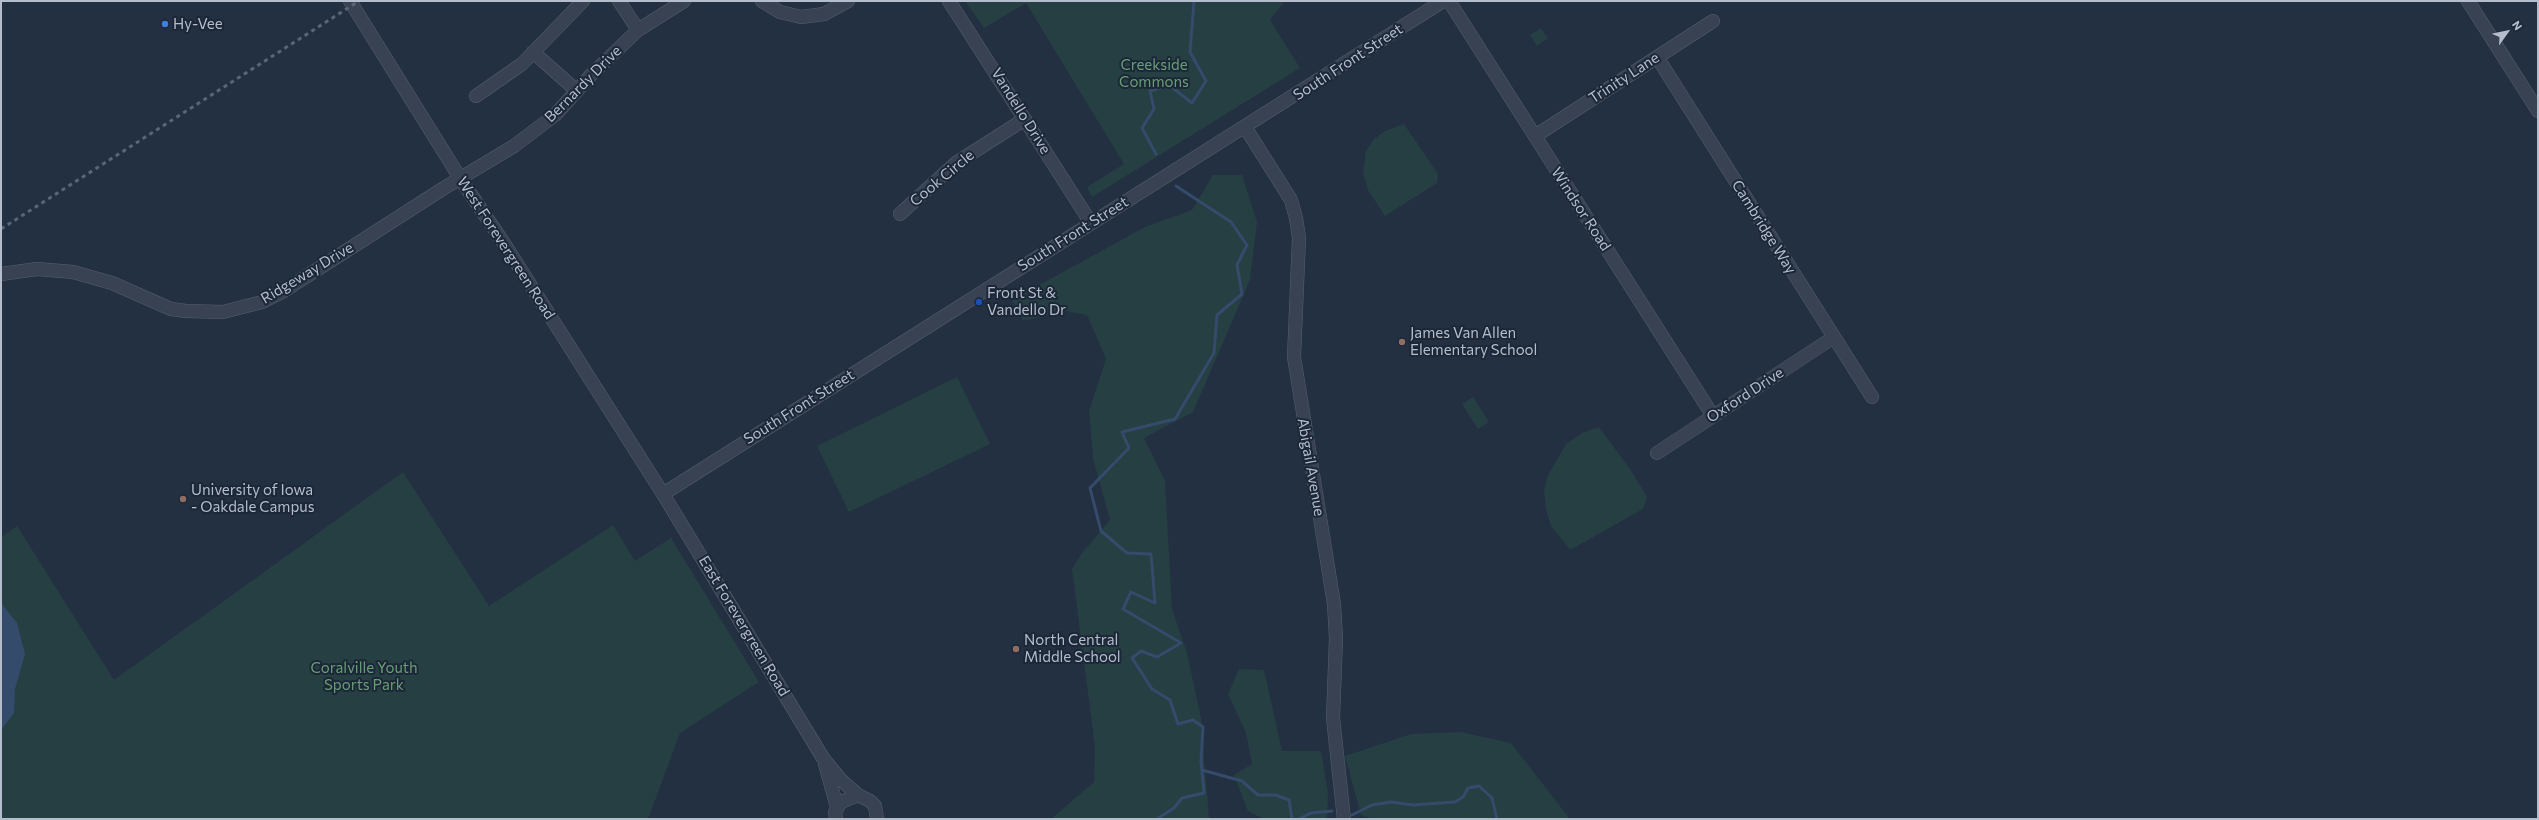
<!DOCTYPE html>
<html>
<head>
<meta charset="utf-8">
<style>
  body { margin:0 }
  #map { position:relative; width:2539px; height:820px; overflow:hidden; background:#233042; font-family:Commissioner,sans-serif }
  canvas { display:block }
  .frame { position:absolute; inset:0; border:2px solid #b4bdcc; pointer-events:none }
  .north { position:absolute; left:2487px; top:12px; width:40px; height:40px; -webkit-text-stroke:3px #1c2737; paint-order:stroke; rotate:57deg; font-size:11px; font-weight:700; line-height:16px; text-align:center; color:#b4bdcc }
  .north::after { content:''; display:block; margin:auto; width:14px; height:18px; background:#b4bdcc; clip-path:polygon(50% 0,100% 100%,50% 72%,0 100%) }
</style>
</head>
<body>
<div id="map">
<canvas width="2539" height="820"></canvas>
<div class="frame"></div>
<div class="north">N</div>
</div>
<script>
const ctx = document.querySelector('canvas').getContext('2d');
ctx.lineJoin = 'round';
function paint(path, color) {
  ctx.fillStyle = color;
  ctx.fill(path, 'evenodd');
}
function poly(rows) {
  const path = new Path2D();
  for (const r of rows) {
    path.moveTo(r[0], r[1]);
    for (let i = 2; i < r.length; i += 2) path.lineTo(r[i], r[i + 1]);
  }
  return path;
}
function strokePath(path, color, width, dash) {
  ctx.strokeStyle = color;
  ctx.lineWidth = width;
  ctx.lineCap = dash ? 'butt' : 'round';
  ctx.setLineDash(dash || []);
  ctx.stroke(path);
}
function label(font, color, halo, rows, align = 'center') {
  ctx.font = font + ' Commissioner,sans-serif';
  ctx.lineWidth = 4;
  ctx.setLineDash([]);
  ctx.textBaseline = 'middle';
  ctx.strokeStyle = halo;
  ctx.fillStyle = color;
  for (const [text, x, y, turn = 0] of rows) {
    ctx.save();
    ctx.translate(x, y);
    ctx.rotate((+turn || 0) * Math.PI / 180);
    ctx.textAlign = isNaN(turn) ? turn : align;
    if (halo) ctx.strokeText(text, 0, 0);
    ctx.fillText(text, 0, 0);
    ctx.restore();
  }
}
paint(poly([
  [965,1,1285,1,1270,20,1300,68,1092,197,1087,187,1124,164,1026,3,984,28],
  [1541,28,1548,38,1537,46,1530,35],
  [1404,124,1438,174,1437,183,1385,216,1368,190,1363,173,1366,151,1374,139,1385,131],
  [1213,175,1242,175,1257,222,1250,280,1193,412,1144,438,1165,481,1172,609,1187,653,1201,718,1209,819,1051,819,1094,782,1095,747,1072,569,1082,553,1110,520,1093,458,1089,411,1106,359,1087,315,1066,311,1023,321,1012,300,1145,227,1192,210],
  [957,377,990,444,849,512,817,446],
  [1473,397,1489,422,1478,429,1462,404],
  [1599,427,1630,469,1647,497,1643,509,1570,550,1551,526,1546,509,1544,491,1547,477,1566,444,1582,433],
  [403,472,489,606,613,525,635,561,671,538,759,682,680,733,648,819,1,819,1,537,17,526,114,680],
  [1239,669,1264,670,1282,751,1321,751,1328,794,1327,819,1264,819,1248,811,1234,775,1252,764,1246,733,1228,694],
  [1461,732,1511,743,1570,819,1374,819,1361,815,1345,756,1411,734]
]), '#253f43');
paint(poly([
  [1,603,17,623,25,654,15,689,14,713,1,730]
]), '#354b6b');
strokePath(poly([
  [1156,154,1142,128,1154,109,1150,91,1169,85,1192,103,1206,81,1190,52,1194,1],
  [1202,770,1242,781,1258,795,1276,795,1289,800,1292,819],
  [1352,815,1372,805,1391,802,1413,805,1455,802,1463,797,1468,788,1479,786,1492,798,1497,819],
  [1157,819,1174,808,1182,798,1204,793,1201,761,1203,727,1193,720,1178,724,1170,700,1152,689,1132,658,1141,651,1157,657,1181,643,1123,609,1131,592,1155,603,1151,554,1127,553,1101,531,1090,488,1129,448,1122,432,1175,419,1214,353,1217,315,1242,294,1237,265,1247,245,1231,222,1176,186],
  [1299,819,1311,813,1332,811]
]), '#354b6b', 3);
const minor = poly([
  [350,1,460,178,507,248,663,494,823,758,840,779,858,795],
  [619,1,638,30],
  [762,1,780,12,801,17,824,14,848,1],
  [949,1,1091,223],
  [1449,1,1713,416],
  [2468,1,2538,111],
  [533,52,577,91],
  [1657,57,1872,397],
  [476,96,522,64,583,1],
  [1245,127,1291,200,1296,218,1299,238,1294,357,1334,604,1336,638,1333,718,1344,819],
  [1535,136,1713,21],
  [900,214,956,163,1025,119],
  [1,274,37,269,73,272,112,283,171,309,186,311,223,312,262,302,282,292,444,188,514,146,555,115,591,75,638,30,684,1],
  [1657,453,1834,337],
  [663,494,1443,1],
  [825,764,837,807],
  [836,819,835,812,841,802,858,795,870,801,875,806,877,819]
]);
strokePath(minor, '#55606f', 14);
strokePath(minor, '#384252', 13);
strokePath(poly([
  [1,229,359,1]
]), '#596679', 3, [4, 4]);
for (const [x, y, r, color] of [
  [165,24,4,"#3f7fe0"],
  [979,302,4,"#1a4fb4"],
  [1402,342,4,"#8d6e63"],
  [183,499,4,"#8d6e63"],
  [1016,649,4,"#8d6e63"]
]) {
  const dot = new Path2D();
  dot.arc(x, y, r, 0, 2 * Math.PI);
  ctx.fillStyle = color;
  ctx.fill(dot);
  strokePath(dot, '#1c2737', 1.5);
}
label('15px', '#b4bdcc', '#1c2737', [
  ["Hy-Vee",173,24],
  ["Front St &",987,293],
  ["Vandello Dr",987,310],
  ["James Van Allen",1410,333],
  ["Elementary School",1410,350],
  ["University of Iowa",191,490],
  ["- Oakdale Campus",191,507],
  ["North Central",1024,640],
  ["Middle School",1024,657]
], 'left');
label('15px', '#b4bdcc', '#1c2737', [
  ["South Front Street",1348,62,-33],
  ["Trinity Lane",1624,78,-33],
  ["Bernardy Drive",583,84,-45],
  ["Vandello Drive",1021,111,58],
  ["Cook Circle",942,178,-40],
  ["Windsor Road",1581,209,57],
  ["Cambridge Way",1764,227,58],
  ["South Front Street",1073,234,-32],
  ["West Forevergreen Road",506,248,57],
  ["Ridgeway Drive",307,273,-31],
  ["Oxford Drive",1745,395,-33],
  ["South Front Street",799,407,-32],
  ["Abigail Avenue",1311,467,80],
  ["East Forevergreen Road",744,626,59]
]);
label('15px', '#699f76', '#1c2737', [
  ["Creekside",1154,65],
  ["Commons",1154,82],
  ["Coralville Youth",364,668],
  ["Sports Park",364,685]
]);
</script>
</body>
</html>
